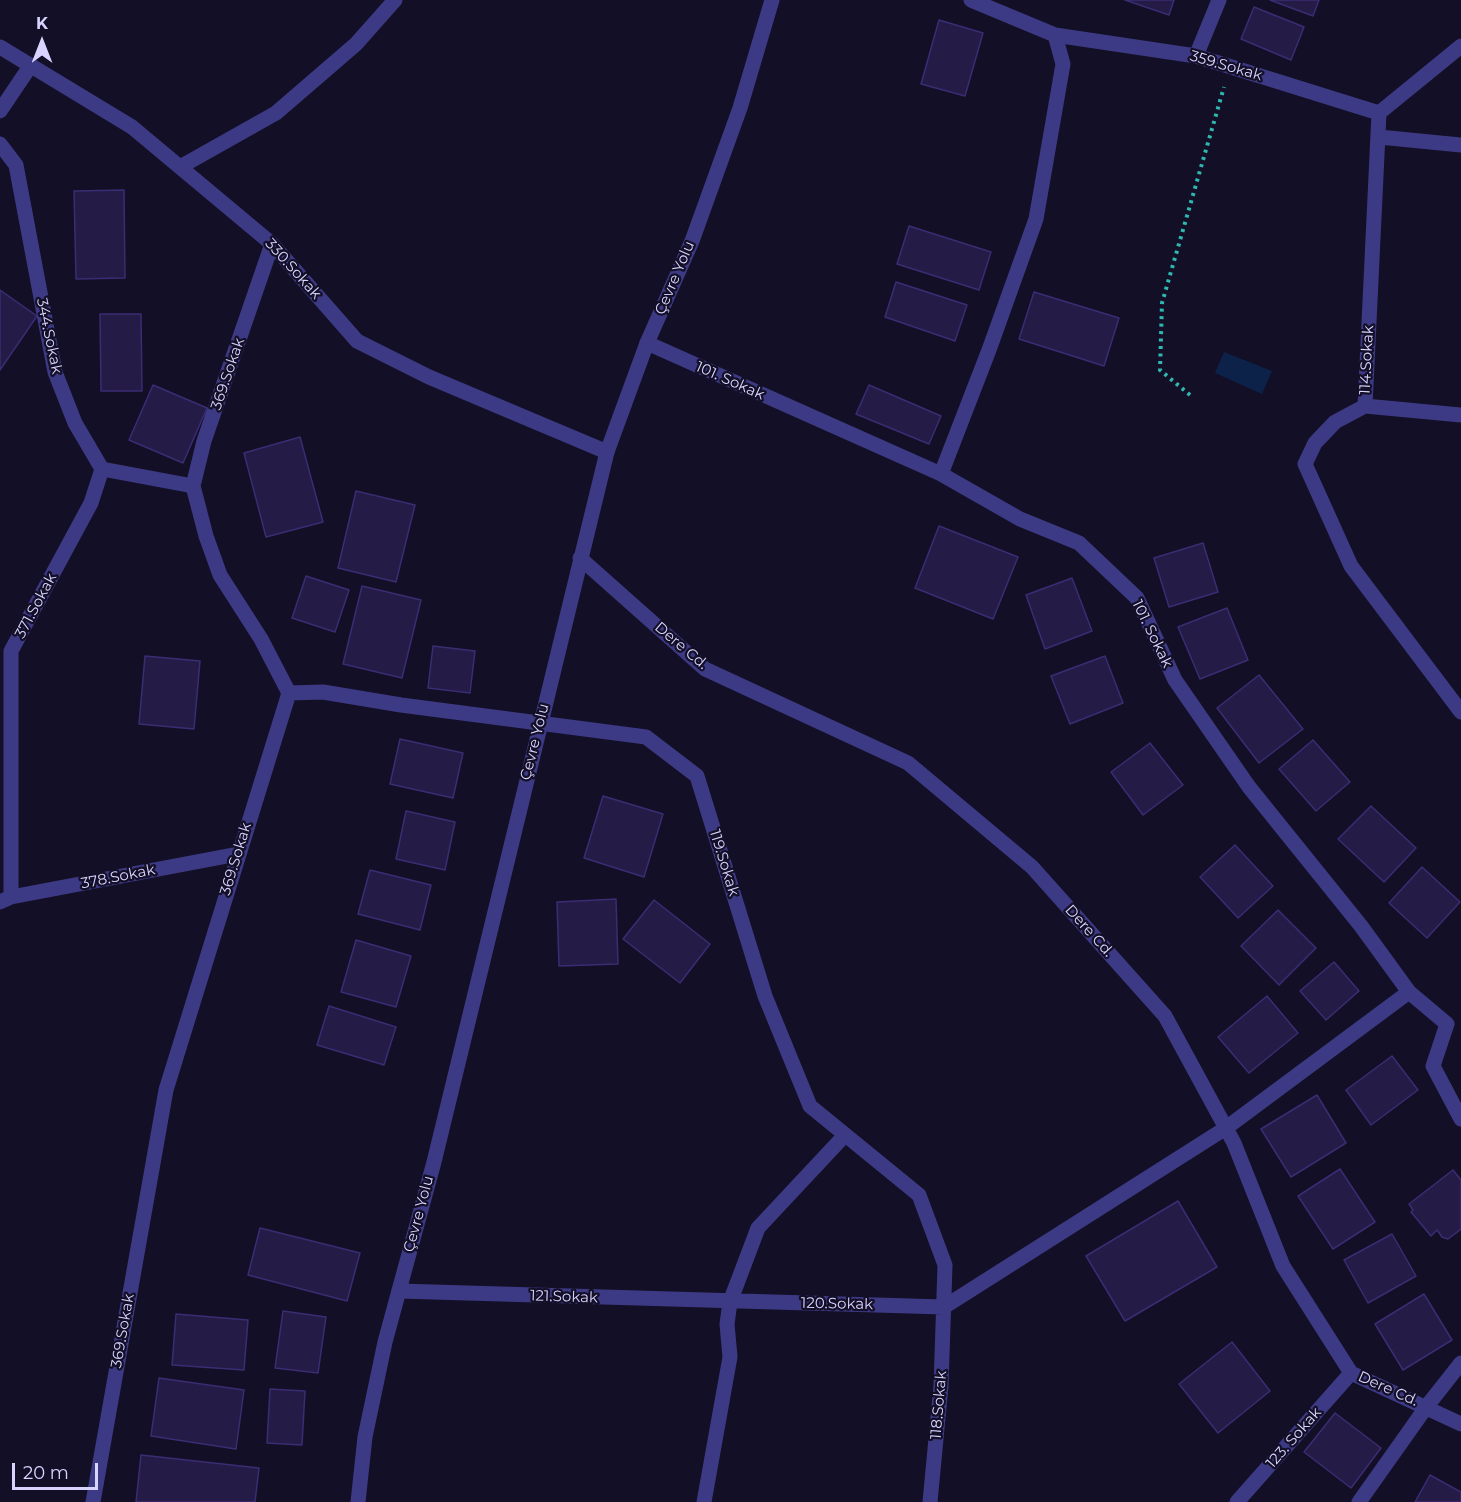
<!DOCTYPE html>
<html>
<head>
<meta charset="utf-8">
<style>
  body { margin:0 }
  #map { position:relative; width:1461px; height:1502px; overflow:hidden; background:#130f26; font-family:Montserrat,sans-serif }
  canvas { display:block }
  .north { position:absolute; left:12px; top:12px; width:60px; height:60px; -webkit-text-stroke:4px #130f26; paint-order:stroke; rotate:0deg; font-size:16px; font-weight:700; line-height:24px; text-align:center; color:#d9d4ff }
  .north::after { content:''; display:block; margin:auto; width:21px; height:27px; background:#d9d4ff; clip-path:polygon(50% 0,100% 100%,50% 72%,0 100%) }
  .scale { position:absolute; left:12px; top:1463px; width:86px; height:27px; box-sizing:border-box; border:3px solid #d9d4ff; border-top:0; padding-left:8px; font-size:18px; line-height:21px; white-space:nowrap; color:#d9d4ff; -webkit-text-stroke:4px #130f26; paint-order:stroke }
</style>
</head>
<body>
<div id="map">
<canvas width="1461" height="1502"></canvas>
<div class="north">K</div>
<div class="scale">20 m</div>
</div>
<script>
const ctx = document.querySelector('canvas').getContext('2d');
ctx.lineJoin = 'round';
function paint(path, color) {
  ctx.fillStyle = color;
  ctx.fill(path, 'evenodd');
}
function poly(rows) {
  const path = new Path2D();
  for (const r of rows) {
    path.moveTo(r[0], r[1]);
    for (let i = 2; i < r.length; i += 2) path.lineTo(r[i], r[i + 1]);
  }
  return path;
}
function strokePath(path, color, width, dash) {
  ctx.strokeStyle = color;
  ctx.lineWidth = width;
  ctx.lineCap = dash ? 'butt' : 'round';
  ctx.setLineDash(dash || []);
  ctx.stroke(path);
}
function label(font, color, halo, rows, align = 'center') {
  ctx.font = font + ' Montserrat,sans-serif';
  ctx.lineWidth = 4.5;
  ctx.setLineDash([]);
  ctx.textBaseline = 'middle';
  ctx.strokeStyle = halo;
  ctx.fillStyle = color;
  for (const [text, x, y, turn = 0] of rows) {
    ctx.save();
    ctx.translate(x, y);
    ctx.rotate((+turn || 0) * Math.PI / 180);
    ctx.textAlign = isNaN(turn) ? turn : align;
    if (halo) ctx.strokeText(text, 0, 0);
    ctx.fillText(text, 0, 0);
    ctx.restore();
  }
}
paint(poly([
  [1224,352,1272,371,1262,394,1215,373]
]), '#0c2248');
const building = poly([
  [1125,0,1174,0,1169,15,1125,0],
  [1270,0,1319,0,1313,16,1270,0],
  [1254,7,1304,27,1291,60,1241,39,1254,7],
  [939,20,983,33,965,96,921,84,939,20],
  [124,190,125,278,76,279,74,191,124,190],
  [909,226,991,252,979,290,897,264,909,226],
  [896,282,967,305,955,341,885,317,896,282],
  [0,290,37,316,0,370,0,290],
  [1034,292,1119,318,1104,366,1019,339,1034,292],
  [100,314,141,314,142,391,101,391,100,314],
  [153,385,207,408,183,463,129,440,153,385],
  [869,385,941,416,929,444,856,414,869,385],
  [300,437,323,522,266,537,244,453,300,437],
  [356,491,415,505,396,582,338,568,356,491],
  [939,526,1018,557,993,619,915,588,939,526],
  [1203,543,1218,592,1169,607,1154,558,1203,543],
  [306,576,349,590,335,632,292,618,306,576],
  [1072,578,1092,631,1045,649,1026,595,1072,578],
  [362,586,421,600,402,678,343,664,362,586],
  [1227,608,1248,660,1200,679,1178,627,1227,608],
  [433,646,475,651,470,693,428,688,433,646],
  [145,656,200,661,194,729,139,724,145,656],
  [1105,656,1123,703,1070,724,1051,676,1105,656],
  [1259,675,1303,729,1259,763,1217,708,1259,675],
  [400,739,463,753,453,798,390,784,400,739],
  [1313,740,1350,782,1316,811,1279,769,1313,740],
  [1150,743,1183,785,1143,815,1111,772,1150,743],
  [603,796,663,814,644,877,584,858,603,796],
  [1371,806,1416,848,1384,882,1338,839,1371,806],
  [406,811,455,822,445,870,396,859,406,811],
  [1235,845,1273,886,1238,918,1200,877,1235,845],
  [1422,867,1460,902,1427,938,1389,903,1422,867],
  [370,870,431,885,420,930,358,914,370,870],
  [616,899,618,964,559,966,557,902,616,899],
  [654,900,710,944,680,983,623,939,654,900],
  [1278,910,1316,948,1279,985,1241,946,1278,910],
  [356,940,411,956,396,1007,341,992,356,940],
  [1334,962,1359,991,1326,1020,1300,991,1334,962],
  [1267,996,1298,1033,1249,1073,1218,1037,1267,996],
  [329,1006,396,1027,384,1065,317,1045,329,1006],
  [1392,1056,1418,1090,1371,1125,1346,1090,1392,1056],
  [1317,1095,1346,1143,1291,1177,1261,1129,1317,1095],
  [1340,1169,1375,1222,1333,1249,1298,1196,1340,1169],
  [1453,1170,1461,1180,1461,1229,1448,1239,1442,1237,1437,1230,1431,1236,1411,1212,1413,1210,1409,1204,1453,1170],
  [1178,1201,1217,1267,1125,1321,1086,1256,1178,1201],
  [260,1228,360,1253,347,1301,248,1275,260,1228],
  [1392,1234,1416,1276,1368,1303,1344,1260,1392,1234],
  [1424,1294,1452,1340,1403,1370,1375,1324,1424,1294],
  [283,1311,326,1317,318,1373,275,1368,283,1311],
  [176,1314,248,1320,244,1370,172,1365,176,1314],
  [1232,1342,1270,1391,1218,1433,1179,1384,1232,1342],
  [159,1378,244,1390,236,1449,151,1436,159,1378],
  [270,1389,305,1391,302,1445,267,1443,270,1389],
  [1335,1413,1381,1448,1351,1488,1304,1452,1335,1413],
  [141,1455,259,1468,255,1502,136,1502,141,1455],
  [1430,1475,1461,1492,1461,1502,1415,1502,1430,1475]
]);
paint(building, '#241b47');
strokePath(building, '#3b2d73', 1.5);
strokePath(poly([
  [1190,395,1160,370,1162,303,1224,87]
]), '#2fb8b0', 4, [3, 4.5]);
strokePath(poly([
  [971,0,1055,35,1196,56,1379,113,1461,46],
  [0,47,132,127,272,244,357,341,429,377,607,452],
  [1196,56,1219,0],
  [0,111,31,65],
  [1379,113,1365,406,1335,422,1315,443,1305,464,1351,566,1461,712],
  [1379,137,1461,145],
  [0,144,16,165,55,372,75,423,102,469,193,486],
  [180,167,276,113,356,44,395,0],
  [647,343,941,474,1020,519,1079,543,1137,598,1175,680,1249,787,1361,926,1409,992,1447,1024,1433,1066,1461,1119],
  [1365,406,1461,415],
  [941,474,989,350,1036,219,1063,64,1055,35],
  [580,558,705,669,908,763,1032,867,1165,1016,1234,1143,1283,1266,1351,1373,1461,1424],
  [289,693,323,692,401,705,646,737,697,776,765,996,810,1106,919,1195,945,1265,941,1386,930,1502],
  [11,897,11,651,91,503,102,469],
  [0,902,11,897,238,854],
  [399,1291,944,1307],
  [944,1307,1226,1128,1409,992],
  [93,1502,166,1090,289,693,261,639,220,575,206,536,193,486,204,441,272,244],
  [704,1502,730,1357,727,1324,730,1302,758,1228,845,1135],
  [1237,1502,1351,1373],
  [1359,1502,1427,1406,1461,1363]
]), '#3d3a85', 15);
strokePath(poly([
  [358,1502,365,1437,385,1342,434,1162,607,452,647,343,692,241,740,108,772,0]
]), '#3d3a85', 15);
label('15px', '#d9d4ff', '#130f26', [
  ["359.Sokak",1226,66,16],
  ["330.Sokak",293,269,48],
  ["Çevre Yolu",675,278,-67],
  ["344.Sokak",49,336,78],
  ["114.Sokak",1367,360,-87],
  ["369.Sokak",228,374,-71],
  ["101. Sokak",730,381,24],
  ["371.Sokak",36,606,-62],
  ["101. Sokak",1152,634,64],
  ["Dere Cd.",681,646,40],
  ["Çevre Yolu",535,742,-76],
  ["369.Sokak",236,859,-73],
  ["119.Sokak",724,863,73],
  ["378.Sokak",118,877,-11],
  ["Dere Cd.",1089,931,48],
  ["Çevre Yolu",419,1214,-75],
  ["121.Sokak",564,1297,2],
  ["120.Sokak",837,1304,1],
  ["369.Sokak",123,1331,-80],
  ["Dere Cd.",1388,1389,24],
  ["118.Sokak",939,1405,-85],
  ["123. Sokak",1294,1438,-49]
]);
</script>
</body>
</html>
